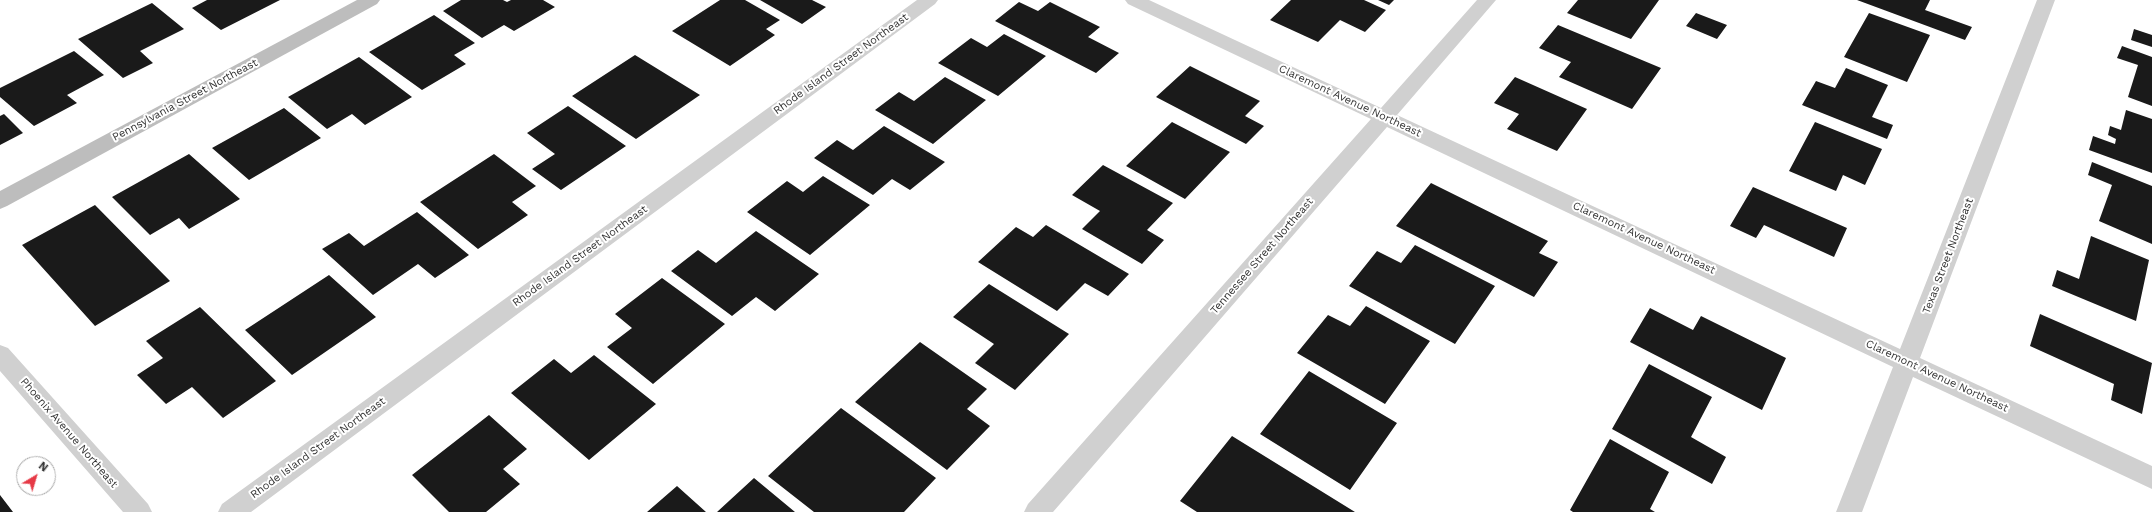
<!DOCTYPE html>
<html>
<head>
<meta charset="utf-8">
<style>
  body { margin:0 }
  #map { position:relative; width:2152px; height:512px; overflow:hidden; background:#fff; font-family:"Work Sans",sans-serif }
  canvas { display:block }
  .north { position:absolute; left:16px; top:456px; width:40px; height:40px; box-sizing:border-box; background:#fff; border:1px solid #adadad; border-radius:50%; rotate:38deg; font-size:11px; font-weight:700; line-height:16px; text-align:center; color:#333 }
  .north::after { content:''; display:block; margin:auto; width:14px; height:18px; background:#e63946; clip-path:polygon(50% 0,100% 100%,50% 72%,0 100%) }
</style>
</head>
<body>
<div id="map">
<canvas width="2152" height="512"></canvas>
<div class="north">N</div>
</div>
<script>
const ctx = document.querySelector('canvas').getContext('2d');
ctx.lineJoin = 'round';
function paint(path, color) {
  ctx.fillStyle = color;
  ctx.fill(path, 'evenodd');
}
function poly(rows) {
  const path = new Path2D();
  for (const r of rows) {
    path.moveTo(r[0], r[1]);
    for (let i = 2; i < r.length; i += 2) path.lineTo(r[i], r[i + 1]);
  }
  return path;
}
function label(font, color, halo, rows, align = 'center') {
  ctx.font = font + ' "Work Sans",sans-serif';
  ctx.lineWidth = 4;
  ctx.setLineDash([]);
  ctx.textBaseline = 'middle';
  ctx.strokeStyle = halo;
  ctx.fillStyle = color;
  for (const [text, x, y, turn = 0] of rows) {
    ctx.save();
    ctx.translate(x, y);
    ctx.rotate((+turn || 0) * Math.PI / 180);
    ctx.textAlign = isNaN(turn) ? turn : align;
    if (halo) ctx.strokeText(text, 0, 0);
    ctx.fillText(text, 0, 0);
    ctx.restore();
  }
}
paint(poly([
  [207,0,280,0,221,30,192,8],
  [461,0,503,0,507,2,511,0,543,0,555,7,514,31,504,25,482,38,443,11],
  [720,0,745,0,780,20,766,29,775,35,730,66,672,31],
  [760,0,812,0,826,7,802,24],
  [1291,0,1364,0,1386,10,1365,32,1340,20,1318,42,1270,20],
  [1378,0,1394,0,1389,5],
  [1578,0,1659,0,1631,39,1567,13],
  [1857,0,1930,0,1925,10,1972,27,1965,40],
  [1019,2,1038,11,1050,2,1100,27,1088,37,1119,53,1096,73,995,21],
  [152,3,184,29,140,51,153,63,123,78,78,39],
  [1696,13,1727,25,1717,39,1686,26],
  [1869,13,1930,35,1907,82,1844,57],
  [434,15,475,43,454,55,466,64,422,90,369,52],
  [1558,25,1661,68,1632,109,1559,77,1571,62,1539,48],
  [2134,29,2152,35,2152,47,2131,40],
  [1004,34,1046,56,998,96,938,63,971,38,987,47],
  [2122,46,2152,57,2152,106,2128,97,2138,65,2117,58],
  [74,51,104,75,67,95,77,103,34,126,0,97,0,88],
  [635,55,700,95,636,139,572,96],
  [359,57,412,97,365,125,352,114,327,129,288,97],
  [1190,66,1260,101,1245,116,1264,126,1246,144,1156,97],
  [1846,68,1888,85,1872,117,1893,125,1887,139,1802,105,1816,81,1835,88],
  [945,77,986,100,933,144,875,110,899,92,914,101],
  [1515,77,1587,109,1557,151,1507,129,1519,114,1494,103],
  [568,106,626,146,561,190,532,169,555,154,527,133],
  [284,108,321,138,249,180,212,148],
  [2126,110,2152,119,2152,173,2089,150,2093,136,2115,144,2116,139,2108,135,2110,126,2121,130],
  [4,114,23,133,0,145,0,116],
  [1172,122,1230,152,1185,199,1126,166],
  [1815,122,1882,149,1865,185,1843,175,1836,191,1789,171],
  [884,126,945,162,910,190,892,179,873,195,814,158,837,140,853,150],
  [189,154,240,199,189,229,179,218,150,235,112,197],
  [494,154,536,186,512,202,528,215,478,249,420,202],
  [2092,162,2152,186,2152,244,2099,221,2112,185,2088,175],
  [1103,165,1173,203,1147,230,1164,240,1142,264,1082,229,1100,211,1072,195],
  [823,176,870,205,810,255,747,212,787,181,803,192],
  [1431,183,1548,241,1539,253,1558,262,1534,297,1396,226],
  [1753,187,1847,228,1834,257,1764,225,1756,238,1730,226],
  [95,205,170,281,95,326,22,245],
  [417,212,469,255,435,278,418,264,373,295,322,249,349,233,364,246],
  [1046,225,1129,274,1108,296,1085,283,1057,311,978,262,1016,227,1033,237],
  [756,231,819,274,775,311,756,297,732,316,671,271,698,250,716,263],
  [2091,236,2149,260,2136,321,2052,286,2057,270,2079,279],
  [1415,245,1495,286,1455,344,1349,286,1377,251,1401,263],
  [329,275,376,317,292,375,245,330],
  [662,278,725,324,653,384,607,347,632,328,615,314],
  [989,284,1069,334,1015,390,975,363,994,344,953,317],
  [1366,306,1430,341,1385,404,1297,353,1328,315,1350,326],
  [200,307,276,381,223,418,192,387,166,404,137,375,163,358,146,341],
  [1650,308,1693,330,1701,316,1786,358,1762,410,1630,342],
  [2040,314,2152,363,2142,414,2111,400,2114,384,2030,346],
  [920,342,987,389,967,409,990,426,947,470,855,402],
  [594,355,656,404,589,460,511,393,554,359,571,373],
  [1649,364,1712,397,1691,437,1726,457,1712,484,1612,429],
  [1309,371,1397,423,1350,490,1260,434],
  [841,408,936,478,904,512,814,512,768,476],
  [489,415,527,449,503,469,520,484,486,512,449,512,412,475],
  [1232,436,1355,512,1197,512,1180,501],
  [1610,439,1669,472,1650,509,1655,512,1573,512,1570,510],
  [754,478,795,512,717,512],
  [677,486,706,512,647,512],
  [0,495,13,512,0,512]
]), '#1a1a1a');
paint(poly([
  [917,0,938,0,935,4,251,512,218,512,222,504,917,0],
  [1125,0,1149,0,1381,108,1477,0,1496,0,1397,115,1900,349,2037,0,2055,0,1920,358,2152,466,2152,489,1913,377,1862,512,1836,512,1893,367,1387,127,1053,512,1024,512,1028,504,1371,119,1128,4,1125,0],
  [0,345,8,348,148,504,152,512,123,512,0,371,0,345]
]), '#d0d0d0');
paint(poly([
  [357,0,380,0,377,4,7,206,0,209,0,191,357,0]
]), '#bdbdbd');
label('11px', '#333', '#fff', [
  ["Rhode Island Street Northeast",841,64,-36],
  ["Pennsylvania Street Northeast",185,100,-28],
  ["Claremont Avenue Northeast",1350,101,25],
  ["Claremont Avenue Northeast",1644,238,25],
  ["Rhode Island Street Northeast",580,256,-36],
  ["Tennessee Street Northeast",1262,256,-49],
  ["Texas Street Northeast",1948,256,-69],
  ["Claremont Avenue Northeast",1937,376,25],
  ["Phoenix Avenue Northeast",69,433,49],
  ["Rhode Island Street Northeast",318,448,-36]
]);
</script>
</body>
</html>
